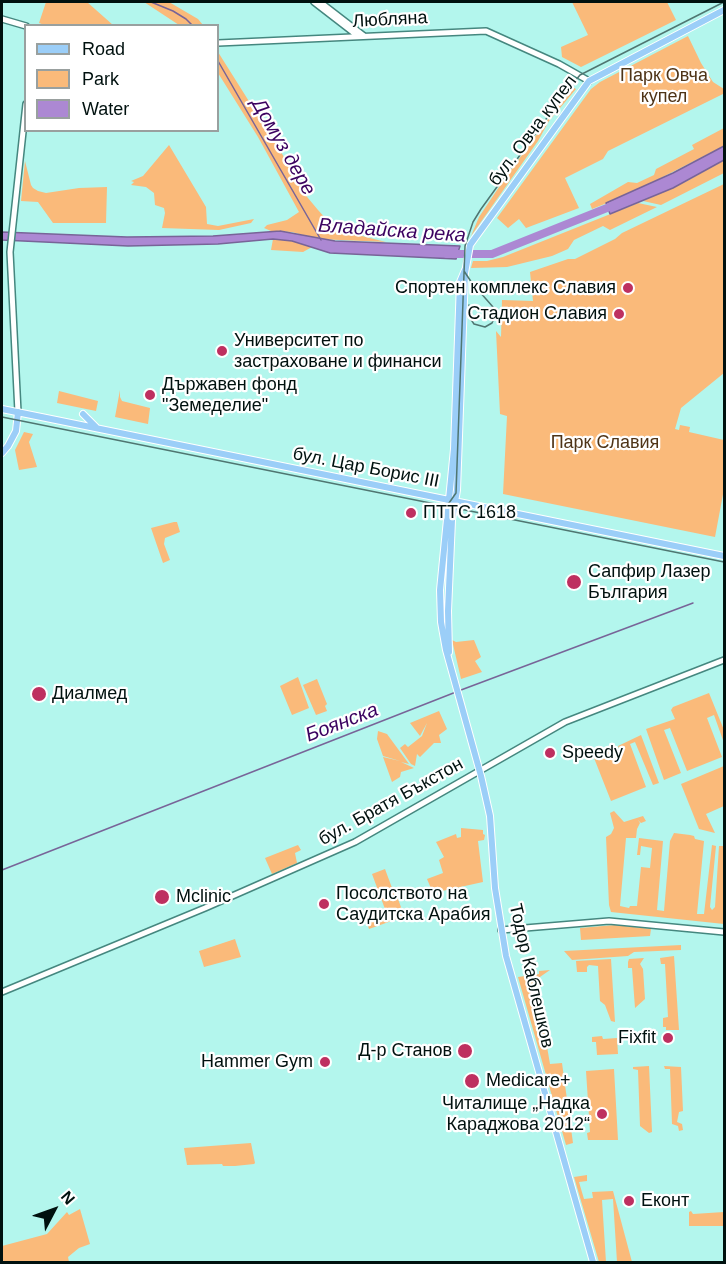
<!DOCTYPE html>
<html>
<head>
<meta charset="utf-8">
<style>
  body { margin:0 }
  #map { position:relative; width:726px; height:1264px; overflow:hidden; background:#b3f6ed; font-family:Helvetica,sans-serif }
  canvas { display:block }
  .frame { position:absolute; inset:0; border:3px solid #00110f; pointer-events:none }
  .legend { position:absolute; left:24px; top:24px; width:195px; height:108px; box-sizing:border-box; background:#fff; border:2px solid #99a09f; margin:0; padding:8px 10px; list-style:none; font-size:18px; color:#00110f }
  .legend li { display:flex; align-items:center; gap:12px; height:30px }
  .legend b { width:30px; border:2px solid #99a09f }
  .north { position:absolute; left:24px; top:1180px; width:60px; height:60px; -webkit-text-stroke:4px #fff; paint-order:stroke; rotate:49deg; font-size:16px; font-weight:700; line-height:24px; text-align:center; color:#00110f }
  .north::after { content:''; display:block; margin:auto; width:21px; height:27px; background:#00110f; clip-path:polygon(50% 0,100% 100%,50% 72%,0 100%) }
</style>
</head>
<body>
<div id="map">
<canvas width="726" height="1264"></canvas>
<div class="frame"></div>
<ul class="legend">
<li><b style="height:8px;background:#9bcef8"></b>Road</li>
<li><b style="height:16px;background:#faba7a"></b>Park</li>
<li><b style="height:16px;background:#ac88d3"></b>Water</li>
</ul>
<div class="north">N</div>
</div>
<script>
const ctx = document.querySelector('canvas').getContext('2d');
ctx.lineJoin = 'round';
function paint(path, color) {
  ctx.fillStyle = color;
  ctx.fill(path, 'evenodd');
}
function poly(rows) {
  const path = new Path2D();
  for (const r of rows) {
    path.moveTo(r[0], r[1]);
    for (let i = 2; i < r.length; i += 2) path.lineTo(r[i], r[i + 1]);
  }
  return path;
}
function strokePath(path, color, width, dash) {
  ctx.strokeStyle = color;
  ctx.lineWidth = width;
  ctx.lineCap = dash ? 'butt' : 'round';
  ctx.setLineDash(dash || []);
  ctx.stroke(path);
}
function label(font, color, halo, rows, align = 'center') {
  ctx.font = font + ' Helvetica,sans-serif';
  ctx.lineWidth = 4.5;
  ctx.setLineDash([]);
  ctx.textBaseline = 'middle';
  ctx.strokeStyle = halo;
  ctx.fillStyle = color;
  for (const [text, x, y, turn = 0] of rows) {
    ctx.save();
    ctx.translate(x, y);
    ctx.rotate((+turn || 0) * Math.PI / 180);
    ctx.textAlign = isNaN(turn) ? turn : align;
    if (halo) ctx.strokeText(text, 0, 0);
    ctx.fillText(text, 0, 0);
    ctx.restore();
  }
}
paint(poly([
  [46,2,87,2,113,25,47,26,39,23],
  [144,2,169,2,198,19,203,25,179,25],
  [572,2,667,2,676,20,581,67,562,57,561,47,588,35],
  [688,36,701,63,713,82,724,89,723,94,608,151,603,159,565,178,579,208,526,228,519,219,508,228,497,218,591,89,600,82],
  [218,52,301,184,303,192,318,210,328,221,354,234,386,242,317,239,292,232,271,231,264,228,267,225,287,220,299,212,258,137,218,73],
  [574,88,576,89,549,121,538,141,471,236,479,217,505,178,559,104,561,104],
  [724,128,724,146,627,195,592,209,590,204,628,182,637,183,654,175,656,169,694,149,692,145],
  [169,145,206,207,207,224,218,226,254,219,251,223,219,230,162,228,165,213,164,208,155,205,154,193,146,187,131,185,134,182,131,181,143,176],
  [724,160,724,173,661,205,643,201,687,181],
  [25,161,31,185,33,188,38,191,46,193,79,188,107,187,106,223,53,223,38,202,21,201],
  [724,184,724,373,681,408,675,429,679,430,680,425,690,427,689,432,724,440,724,489,715,537,503,494,507,416,500,414,496,331,501,337,502,300,533,301,530,272,568,259,575,259,615,239,622,233],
  [638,203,657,207,610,230,603,226,574,240,568,249,552,256,507,267,471,268,473,261,487,261,503,257],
  [273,239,292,241,312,247,303,252,271,250],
  [120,390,120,397,122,401,150,408,148,424,115,417],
  [59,391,98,401,96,411,57,403],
  [24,432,33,434,29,442,37,467,19,470,15,450],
  [174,522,177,522,180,532,165,538,164,544,170,560,163,563,151,528],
  [452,640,456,642,474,640,481,657,475,661,482,672,461,679],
  [298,677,309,708,292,715,280,686],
  [317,679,327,704,325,706,327,711,316,715,303,685],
  [709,693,724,730,724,743,714,715,707,718,722,757,687,771,670,728,664,730,681,773,664,780,646,729,675,719,671,710,673,707],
  [439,711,447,729,439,735,441,743,434,743,420,757,417,754,415,766,411,764,400,748,405,744,408,747,422,736,427,723,420,736,410,723],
  [378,731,387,734,409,764,401,762,414,768,401,772,400,777,392,782,383,757,400,761,383,756,377,739],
  [641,735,659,783,653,785,635,742,630,744,646,787,611,801,594,758,587,760,586,758,598,753,599,756,603,753,607,760,605,752,616,747,619,755,621,754,618,746],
  [724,766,724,806,706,814,715,833,699,829,681,784],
  [614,811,624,822,643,816,646,821,641,823,638,820,640,823,637,829,636,838,626,838,620,906,629,908,630,906,637,906,641,867,650,868,652,848,641,846,640,855,637,855,639,838,663,841,657,910,664,911,670,841,674,833,690,835,694,836,695,839,704,841,697,914,704,914,712,845,716,846,710,907,712,910,715,907,719,846,724,846,724,924,611,912,609,905,606,837,611,834,614,828,610,813],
  [461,828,483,830,483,834,485,835,484,840,478,841,483,882,433,893,427,879,443,873,439,860,444,857,436,842,456,834,457,838,461,837],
  [298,845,301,850,295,853,297,863,272,874,265,858],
  [385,869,395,896,397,896,402,910,409,918,397,919,369,929,364,914,377,908,379,912,385,909,372,874],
  [615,925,651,929,650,936,581,940,580,928],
  [235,939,241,957,204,967,199,951],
  [681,945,681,950,634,952,628,956,572,960,564,951],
  [674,956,679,1030,666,1030,666,1027,663,1027,663,1018,668,1017,665,964,661,964,660,958],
  [644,958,640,964,643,969,645,999,635,1008,632,968,628,968,628,962,629,959],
  [611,959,615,1022,611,1021,605,1005,600,1001,598,966,589,965,587,967,587,972,577,972,576,961],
  [550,970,537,979,536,983,550,1064,562,1063,573,1143,566,1145,518,977,539,974,539,971],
  [602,1036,603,1039,617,1038,618,1054,597,1055,596,1042,592,1042,592,1037],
  [649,1066,652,1132,649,1133,640,1126,638,1070,633,1069,633,1067],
  [664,1066,681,1067,683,1111,679,1112,677,1122,682,1124,683,1130,679,1131,678,1126,672,1124,670,1069,665,1069],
  [614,1069,618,1140,588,1140,587,1133,590,1132,586,1071],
  [251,1143,255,1163,254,1164,235,1166,223,1166,222,1164,187,1165,184,1148],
  [587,1175,587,1181,579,1182,584,1199,593,1198,592,1192,613,1191,632,1262,617,1262,613,1199,602,1200,606,1262,599,1262,574,1177],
  [80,1209,90,1244,79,1248,68,1257,69,1262,2,1262,2,1246,47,1234,67,1212,69,1215],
  [691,1211,693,1214,724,1212,724,1226,689,1226,689,1212]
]), '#faba7a');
const water = poly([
  [724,146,724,160,673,188,610,214,606,203,673,173,724,146],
  [280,231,335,241,460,246,456,259,330,253,292,241,273,239,218,244,128,246,2,240,2,232,127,237,213,236,280,231]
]);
paint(water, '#ac88d3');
strokePath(water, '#786498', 1.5);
strokePath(poly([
  [151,2,173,11,186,19,193,26],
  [218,61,321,240],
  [461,690,693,603],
  [2,870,456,692]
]), '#786498', 1.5);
strokePath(poly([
  [447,254,492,254,617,204]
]), '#ac88d3', 8);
const minor = poly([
  [314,2,358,36],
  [320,2,364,36],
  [2,19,26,26],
  [218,43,486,31,559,64,589,81],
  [18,412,10,252,26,104],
  [501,930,609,921,724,932],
  [2,992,205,908,355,842,565,722,724,660]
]);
const major = poly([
  [465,270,460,282,454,449,440,590,441,622,446,650,481,776,490,816,495,888,506,956,593,1262],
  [2,409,724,556],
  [83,414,97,428],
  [2,453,8,446,16,431,18,412],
  [449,652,448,611,452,520,457,490,465,273,470,245,589,81,724,10]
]);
strokePath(minor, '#45877f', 8);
strokePath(major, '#fff', 8);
strokePath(minor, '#fff', 5);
strokePath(major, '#9bcef8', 6);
strokePath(poly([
  [464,271,472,283,493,307,495,316,492,323,485,327,474,324,470,318,469,305],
  [2,417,724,562],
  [440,508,449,503,456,493,465,246,473,222,481,209,562,97,580,75,724,2]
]), '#4f7671', 1.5);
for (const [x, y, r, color] of [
  [628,288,6,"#be3060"],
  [619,314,6,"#be3060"],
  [222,351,6,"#be3060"],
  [150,395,6,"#be3060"],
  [411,513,6,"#be3060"],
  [574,582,8,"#be3060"],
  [39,694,8,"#be3060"],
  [550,753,6,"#be3060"],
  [162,897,8,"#be3060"],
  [324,904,6,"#be3060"],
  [668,1038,6,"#be3060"],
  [465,1051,8,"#be3060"],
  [325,1062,6,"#be3060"],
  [472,1081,8,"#be3060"],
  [602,1114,6,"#be3060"],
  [629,1201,6,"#be3060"]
]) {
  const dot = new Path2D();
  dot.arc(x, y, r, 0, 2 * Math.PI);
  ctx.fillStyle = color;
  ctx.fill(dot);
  strokePath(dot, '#fff', 2);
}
label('18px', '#00110f', '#fff', [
  ["Любляна",390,20,-3],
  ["бул. Овча купел",533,131,-53],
  ["бул. Цар Борис III",366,468,11],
  ["бул. Братя Бъкстон",391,802,-29],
  ["Тодор Каблешков",531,976,77]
]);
label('18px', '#4f3417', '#fff', [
  ["Парк Овча",664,76],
  ["купел",664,97],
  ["Парк Славия",605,443]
]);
label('18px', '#00110f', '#fff', [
  ["Спортен комплекс Славия",616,288,"right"],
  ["Стадион Славия",607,314,"right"],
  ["Университет по",234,341],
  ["застраховане и финанси",234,362],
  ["Държавен фонд",162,385],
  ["\"Земеделие\"",162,406],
  ["ПТТС 1618",423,513],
  ["Сапфир Лазер",588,572],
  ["България",588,593],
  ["Диалмед",52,694],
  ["Speedy",562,753],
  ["Посолството на",336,894],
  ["Саудитска Арабия",336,915],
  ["Mclinic",176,897],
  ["Fixfit",656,1038,"right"],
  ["Д-р Станов",452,1051,"right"],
  ["Hammer Gym",313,1062,"right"],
  ["Medicare+",486,1081],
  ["Читалище „Надка",590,1104,"right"],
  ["Караджова 2012“",590,1125,"right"],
  ["Еконт",641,1201]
], 'left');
label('italic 20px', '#3b0260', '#fff', [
  ["Домуз дере",283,147,60],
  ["Владайска река",392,231,4],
  ["Боянска",342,723,-21]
]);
</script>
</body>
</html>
